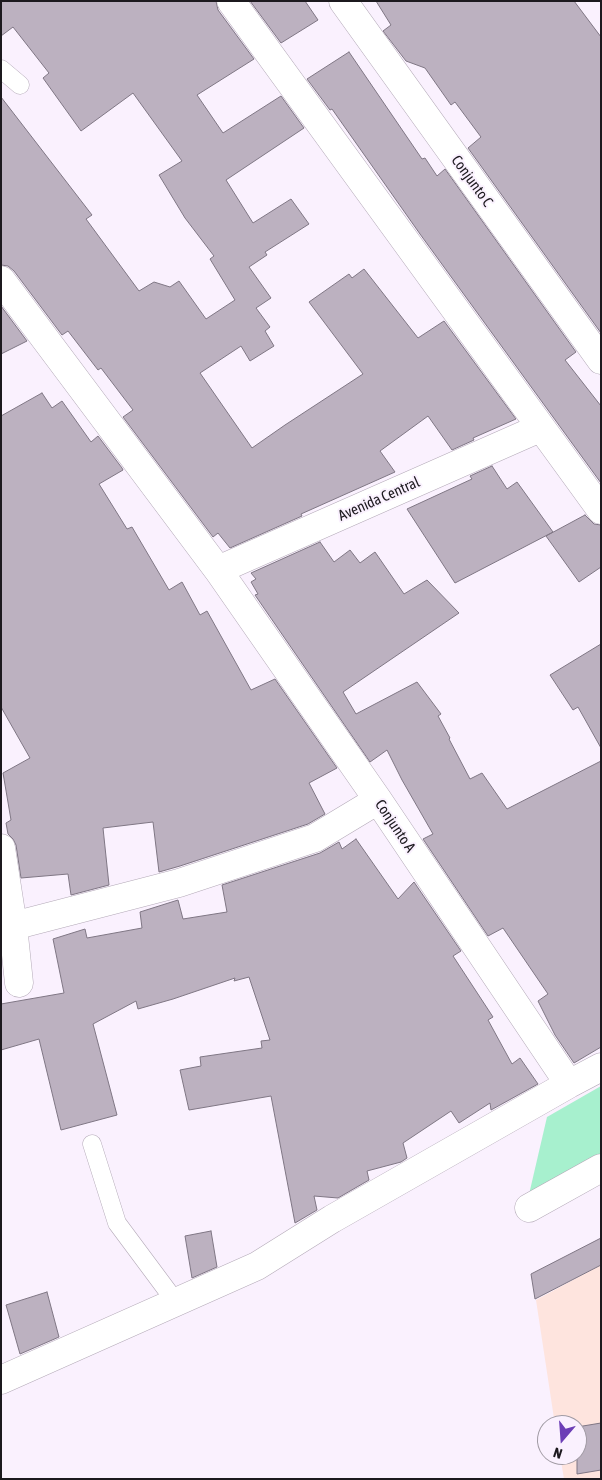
<!DOCTYPE html>
<html>
<head>
<meta charset="utf-8">
<style>
  body { margin:0 }
  #map { position:relative; width:602px; height:1480px; overflow:hidden; background:#faf1fe; font-family:"Asap Condensed",sans-serif }
  canvas { display:block }
  .frame { position:absolute; inset:0; border:2px solid #1c191e; pointer-events:none }
  .north { position:absolute; left:537px; top:1415px; width:50px; height:50px; box-sizing:border-box; background:#faf1fe; border:1px solid #a19ba4; border-radius:50%; rotate:198deg; font-size:14px; font-weight:700; line-height:20px; text-align:center; color:#1c191e }
  .north::after { content:''; display:block; margin:auto; width:18px; height:22px; background:#6c3eb6; clip-path:polygon(50% 0,100% 100%,50% 72%,0 100%) }
</style>
</head>
<body>
<div id="map">
<canvas width="602" height="1480"></canvas>
<div class="frame"></div>
<div class="north">N</div>
</div>
<script>
const ctx = document.querySelector('canvas').getContext('2d');
ctx.lineJoin = 'round';
function paint(path, color) {
  ctx.fillStyle = color;
  ctx.fill(path, 'evenodd');
}
function poly(rows) {
  const path = new Path2D();
  for (const r of rows) {
    path.moveTo(r[0], r[1]);
    for (let i = 2; i < r.length; i += 2) path.lineTo(r[i], r[i + 1]);
  }
  return path;
}
function strokePath(path, color, width, dash) {
  ctx.strokeStyle = color;
  ctx.lineWidth = width;
  ctx.lineCap = dash ? 'butt' : 'round';
  ctx.setLineDash(dash || []);
  ctx.stroke(path);
}
function label(font, color, halo, rows, align = 'center') {
  ctx.font = font + ' "Asap Condensed",sans-serif';
  ctx.lineWidth = 4;
  ctx.setLineDash([]);
  ctx.textBaseline = 'middle';
  ctx.strokeStyle = halo;
  ctx.fillStyle = color;
  for (const [text, x, y, turn = 0] of rows) {
    ctx.save();
    ctx.translate(x, y);
    ctx.rotate((+turn || 0) * Math.PI / 180);
    ctx.textAlign = isNaN(turn) ? turn : align;
    if (halo) ctx.strokeText(text, 0, 0);
    ctx.fillText(text, 0, 0);
    ctx.restore();
  }
}
paint(poly([
  [601,1265,601,1479,564,1479,560,1455,577,1455,577,1425,555,1425,536,1300]
]), '#fee4de');
paint(poly([
  [601,1086,601,1170,524,1216,547,1117]
]), '#a7f0ce');
const building = poly([
  [1,1,216,1,218,10,254,59,197,95,223,133,281,96,304,128,226,180,253,223,291,199,309,224,265,252,267,255,249,267,271,298,256,308,270,327,265,331,274,346,250,361,241,346,200,373,252,448,285,425,363,374,309,302,349,274,352,278,364,269,418,338,444,321,516,419,473,438,474,440,452,450,428,416,380,451,395,472,301,514,302,516,230,548,218,533,213,537,123,417,133,410,101,368,98,370,68,331,62,335,14,271,8,266,1,265,1,97,92,215,86,219,139,291,154,282,170,287,179,281,206,319,235,300,210,259,214,256,185,218,159,175,182,161,133,93,81,131,43,78,49,73,13,27,1,36,1,1],
  [250,1,305,1,318,20,281,43,250,1],
  [376,1,574,1,601,37,601,333,468,148,481,137,455,102,451,105,425,68,406,61,383,31,391,25,376,1],
  [349,52,422,159,425,158,437,176,445,169,576,352,565,360,601,406,601,483,420,234,332,109,330,110,307,79,349,52],
  [1,306,27,341,1,354,1,306],
  [42,393,52,408,62,401,91,442,98,436,122,468,123,470,99,484,127,529,132,527,169,590,182,582,200,615,207,611,251,690,275,679,337,768,309,783,325,814,308,824,180,866,159,872,153,822,103,828,109,885,71,895,68,874,21,878,16,845,13,839,8,834,6,823,11,820,3,773,30,758,1,707,1,416,42,393],
  [492,466,507,489,517,482,553,532,455,583,407,509,472,479,470,476,492,466],
  [585,515,594,524,601,525,601,567,579,582,546,536,585,515],
  [320,542,334,562,350,550,360,563,375,552,404,594,427,580,459,613,343,692,356,714,417,682,441,714,438,716,450,738,449,739,470,779,482,773,507,809,601,761,601,1047,574,1063,555,1035,538,1001,548,994,503,928,488,936,423,839,433,834,402,780,387,750,370,762,255,595,258,594,251,582,256,579,251,573,320,542],
  [601,644,601,748,578,707,573,710,550,675,601,644],
  [356,839,398,899,414,882,461,951,453,956,493,1017,488,1020,512,1064,520,1058,538,1084,491,1110,490,1103,459,1123,451,1111,403,1143,407,1158,401,1162,367,1171,369,1180,338,1198,314,1196,317,1210,295,1223,271,1096,189,1110,180,1070,201,1066,200,1057,262,1048,261,1041,270,1040,249,977,234,981,235,978,173,999,138,1009,136,1001,93,1024,117,1115,61,1130,39,1039,1,1050,1,1004,64,993,53,939,85,929,87,938,142,928,140,912,178,900,183,919,227,912,222,885,320,853,339,842,342,849,356,839],
  [211,1231,217,1267,192,1278,185,1236,211,1231],
  [601,1238,601,1265,535,1299,531,1274,601,1238],
  [47,1292,59,1337,20,1354,6,1305,47,1292],
  [601,1423,601,1470,577,1474,577,1427,601,1423]
]);
paint(building, '#bcb1c0');
strokePath(building, '#7f7684', 1);
const lane = poly([
  [1,69,20,85],
  [92,1144,117,1223,175,1301]
]);
const street = poly([
  [231,1,601,510],
  [343,1,601,360],
  [1,280,218,570,378,800,569,1084],
  [218,570,540,428],
  [1,848,13,926,19,983],
  [13,926,179,883,315,838,378,800],
  [529,1208,601,1168],
  [1,1380,257,1266,332,1219,569,1084,601,1067]
]);
strokePath(lane, '#b3a9b7', 19);
strokePath(street, '#b3a9b7', 29);
strokePath(lane, '#fff', 18);
strokePath(street, '#fff', 28);
label('15px', '#1c191e', '#faf1fe', [
  ["Conjunto C",472,181,54],
  ["Avenida Central",379,499,-24],
  ["Conjunto A",395,826,56]
]);
</script>
</body>
</html>
